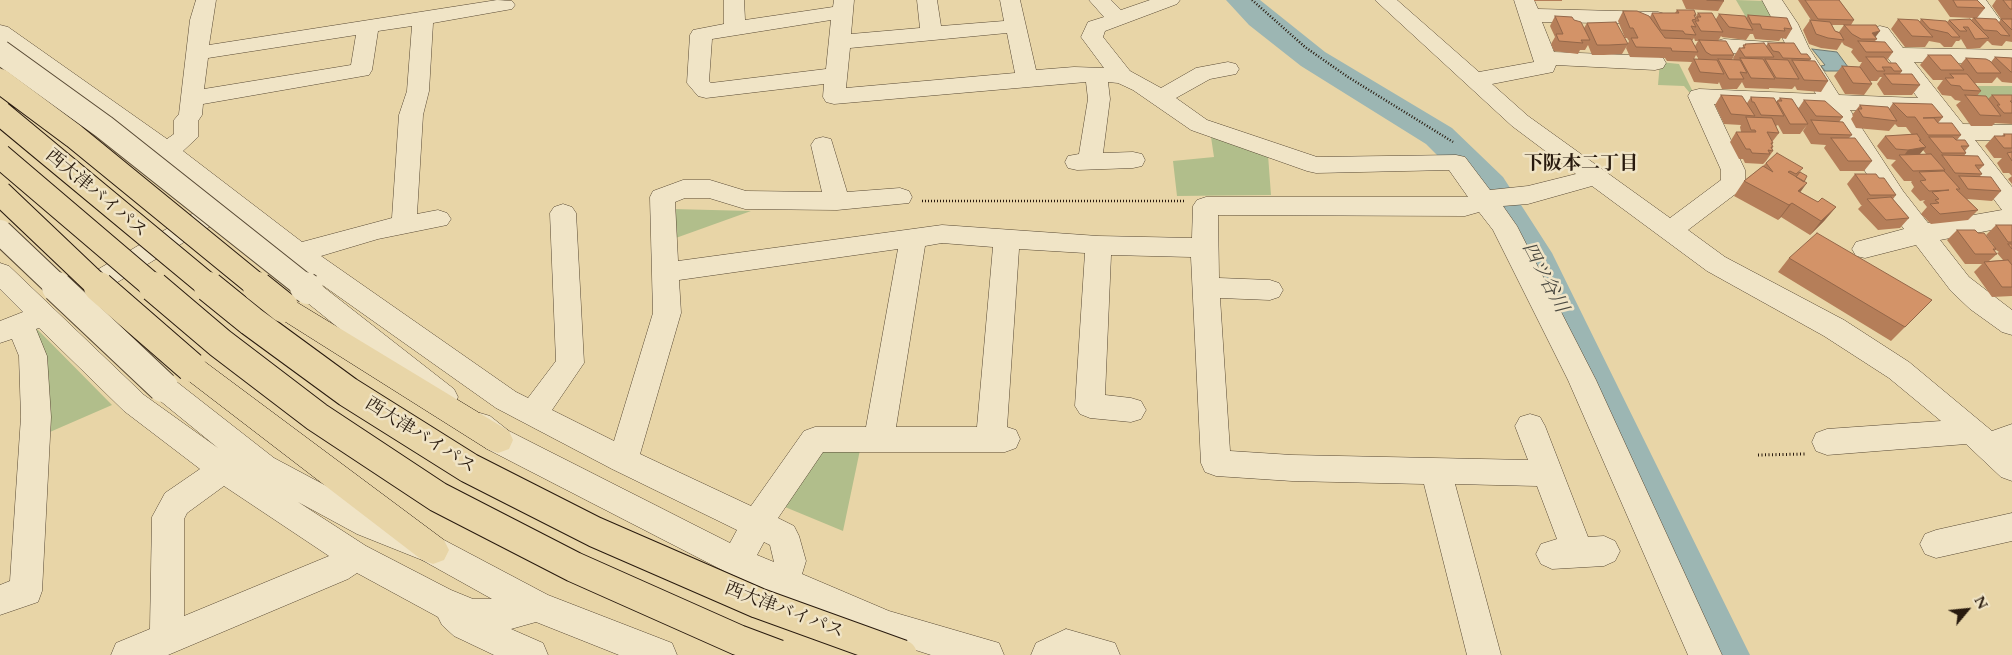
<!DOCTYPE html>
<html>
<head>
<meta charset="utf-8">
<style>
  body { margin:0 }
  #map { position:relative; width:2012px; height:655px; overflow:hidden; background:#e8d5a7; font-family:Cardo,serif }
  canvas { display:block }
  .north { position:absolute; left:1942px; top:585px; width:50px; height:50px; -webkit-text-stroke:4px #f0e4c6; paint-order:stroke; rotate:62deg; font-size:14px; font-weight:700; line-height:20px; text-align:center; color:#281a0e }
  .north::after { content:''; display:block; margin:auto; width:18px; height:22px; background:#281a0e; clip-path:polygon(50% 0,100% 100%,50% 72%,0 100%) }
</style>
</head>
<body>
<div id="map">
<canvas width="2012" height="655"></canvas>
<div class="north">N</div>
</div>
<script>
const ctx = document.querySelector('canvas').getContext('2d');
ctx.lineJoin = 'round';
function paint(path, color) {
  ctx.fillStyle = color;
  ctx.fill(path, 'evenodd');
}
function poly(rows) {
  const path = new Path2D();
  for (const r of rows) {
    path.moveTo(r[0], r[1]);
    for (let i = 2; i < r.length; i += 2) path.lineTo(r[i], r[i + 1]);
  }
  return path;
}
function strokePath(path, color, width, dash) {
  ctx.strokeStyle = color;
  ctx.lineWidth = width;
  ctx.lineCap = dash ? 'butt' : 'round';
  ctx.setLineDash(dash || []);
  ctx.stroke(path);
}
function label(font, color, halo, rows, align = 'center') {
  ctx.font = font + ' Cardo,"Noto Serif JP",serif';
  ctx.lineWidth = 5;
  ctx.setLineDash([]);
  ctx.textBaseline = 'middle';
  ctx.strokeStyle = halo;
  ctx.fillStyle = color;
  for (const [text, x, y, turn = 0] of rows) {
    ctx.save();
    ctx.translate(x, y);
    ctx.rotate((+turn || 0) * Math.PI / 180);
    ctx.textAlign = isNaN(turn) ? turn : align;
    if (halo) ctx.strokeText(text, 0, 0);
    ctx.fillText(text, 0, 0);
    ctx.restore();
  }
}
paint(poly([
  [1736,0,1765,1,1778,22,1747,19],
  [1660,62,1679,64,1693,92,1689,92,1684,86,1658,85],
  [1964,86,2012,86,2012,103,1978,104],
  [1211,137,1268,155,1271,195,1177,196,1173,161,1214,157],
  [672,209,751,211,673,239],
  [35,327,112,405,43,435],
  [819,447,860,450,843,531,785,507]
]), '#b1be8b');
const water = poly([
  [1812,49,1837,52,1851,71,1825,71,1821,66,1825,65,1812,49]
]);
paint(water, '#9cb6b3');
strokePath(water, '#6e7871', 1);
paint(poly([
  [1226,0,1260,0,1325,52,1452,128,1503,177,1552,253,1750,655,1698,655,1560,350,1515,257,1477,195,1426,144,1301,66,1249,25,1226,0]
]), '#9cb6b3');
const minor = poly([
  [196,0,216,0,209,45,497,0,512,1,515,5,512,9,433,23,429,91,423,115,417,214,438,210,447,213,451,219,447,225,378,239,321,256,516,392,528,398,556,361,550,213,554,207,563,204,572,207,576,213,584,363,552,410,614,441,653,313,650,197,653,191,683,180,710,180,746,191,822,192,811,145,815,139,823,137,831,139,847,192,900,188,909,191,912,197,909,203,837,210,745,209,709,198,685,198,675,202,678,261,942,225,1098,236,1192,238,1193,206,1197,200,1206,197,1468,197,1449,170,1316,173,1307,171,1191,130,1133,90,1118,83,1108,82,1110,99,1103,153,1133,152,1142,154,1145,160,1142,166,1133,168,1077,170,1068,168,1065,162,1068,156,1079,154,1088,99,1086,82,834,104,826,102,823,97,824,84,706,98,698,96,687,83,690,35,693,30,724,24,724,0,744,0,745,20,833,7,834,0,854,0,851,34,920,28,917,0,937,0,941,26,1004,21,1000,0,1020,0,1036,70,1074,67,1104,68,1081,37,1088,22,1104,17,1089,0,1111,0,1121,10,1150,0,1180,0,1177,4,1105,31,1103,37,1130,71,1161,88,1196,68,1228,62,1236,64,1239,69,1236,74,1210,79,1176,98,1207,120,1317,157,1456,155,1465,157,1490,190,1528,186,1576,174,1512,126,1375,0,1397,0,1479,72,1534,62,1514,0,1534,0,1538,9,1658,12,1665,14,1669,18,1665,22,1658,24,1542,22,1554,52,1655,56,1663,58,1666,63,1663,68,1655,70,1556,65,1553,72,1492,84,1528,116,1670,218,1721,180,1721,170,1688,96,1691,91,1699,89,1816,94,1788,50,1779,55,1724,53,1716,51,1713,46,1716,41,1724,39,1785,43,1762,0,1782,0,1798,24,1809,48,1839,95,1918,98,1869,33,1872,28,1880,26,1888,28,1903,48,2012,50,2012,64,1914,62,1963,124,2012,125,2012,141,1975,140,2012,187,2012,226,1940,240,1969,277,2012,310,2012,335,2002,332,1970,309,1951,291,1916,245,1865,258,1856,256,1852,249,1856,242,1904,229,1885,203,1826,109,1714,104,1745,170,1745,183,1742,189,1688,230,1725,257,1844,320,1909,362,1992,431,2012,424,2012,481,2001,477,1966,444,1827,455,1816,451,1812,442,1816,433,1827,429,1941,421,1889,378,1824,336,1707,271,1592,186,1528,204,1503,206,1517,226,1596,380,1722,655,1688,655,1568,380,1493,230,1479,212,1465,216,1218,215,1219,278,1270,280,1279,283,1283,290,1279,297,1270,300,1220,298,1230,451,1292,455,1528,460,1515,426,1520,417,1530,414,1540,417,1545,426,1588,537,1604,536,1615,541,1620,551,1615,561,1604,566,1552,569,1541,564,1536,554,1541,544,1557,539,1537,486,1455,484,1501,655,1467,655,1424,484,1292,481,1216,476,1205,472,1201,463,1191,257,1111,255,1105,395,1131,398,1141,401,1146,410,1141,419,1131,422,1090,418,1080,414,1075,406,1085,253,1019,249,1007,427,1016,430,1020,439,1016,448,1005,452,823,452,778,518,794,526,799,536,806,561,802,574,889,611,999,643,1004,655,931,655,875,637,726,572,487,449,470,434,465,425,470,416,480,413,490,416,509,431,730,543,737,530,612,469,496,408,321,284,231,214,86,301,77,304,68,301,64,294,68,287,214,201,159,157,0,42,0,25,8,27,167,139,174,134,174,120,179,114,190,20,196,0],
  [831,20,826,69,711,83,709,81,712,39,831,20],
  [412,26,407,91,399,115,392,218,302,242,183,151,198,137,198,121,202,115,203,104,369,75,372,70,378,31,412,26],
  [1007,33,1015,73,846,88,850,48,1007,33],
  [356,35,351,65,204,89,208,58,356,35],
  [1850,110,1929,113,2002,210,1928,223,1903,191,1850,110],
  [942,243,993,247,977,427,896,427,925,246,942,243],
  [898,249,866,427,815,427,804,431,751,506,640,454,681,313,679,280,898,249],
  [764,542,770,545,774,562,757,555,764,542],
  [1966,0,1986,0,2001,21,1998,26,1990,27,1982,26,1966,0],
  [0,263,9,266,144,395,218,448,153,395,149,387,153,379,163,375,173,379,274,458,379,514,444,540,548,595,672,643,677,655,619,655,536,622,511,629,543,643,548,655,494,655,454,636,442,625,438,617,357,573,348,579,168,655,111,655,116,643,150,629,152,517,165,493,200,469,124,411,39,328,36,329,47,356,51,417,42,591,38,602,0,615,0,585,10,581,21,417,19,356,12,339,0,343,0,321,23,312,0,289,0,263],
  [224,486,329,556,184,616,184,519,187,513,224,486],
  [298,502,357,534,422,560,492,599,473,599,451,590,366,546,298,502],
  [308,279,317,282,454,389,458,397,454,405,444,409,434,405,299,296,295,289,299,282,308,279],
  [2012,513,2012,541,1936,558,1925,554,1920,544,1925,534,1936,530,2012,513],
  [1066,629,1115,643,1120,655,1031,655,1036,643,1066,629]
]);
const highway = poly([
  [283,297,293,300,509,431,513,440,509,449,498,453,487,449,273,314,269,307,273,300,283,297],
  [191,356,201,359,444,540,449,550,444,560,433,564,422,560,181,375,177,367,181,359,191,356]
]);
strokePath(minor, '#584934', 1);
strokePath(highway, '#281a0e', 1);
strokePath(poly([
  [1252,0,1305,47,1348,77,1453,142],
  [922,201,1184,201]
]), '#281a0e', 2.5, [1, 2]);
strokePath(poly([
  [1758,455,1805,454]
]), '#281a0e', 3, [1, 2.5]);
paint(minor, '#f0e4c6');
paint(highway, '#e8d5a7');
const minorBridgeFar1 = poly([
  [0,52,104,127,307,288],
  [0,232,59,288]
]);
const minorBridge = poly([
  [57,287,163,387],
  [305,287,308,289]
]);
const highwayBridgeFar1 = poly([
  [0,81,74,136,260,288],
  [0,113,211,288],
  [0,156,155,288],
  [0,193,100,288]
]);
const highwayBridge = poly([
  [99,287,191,367],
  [154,287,220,343,317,417,438,497,574,567,738,640,778,655],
  [209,287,251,321,348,392,469,468,595,532,758,603,902,655],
  [258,287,283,307]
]);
strokePath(minorBridgeFar1, '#584934', 26, []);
strokePath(minorBridge, '#584934', 32, []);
strokePath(highwayBridgeFar1, '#281a0e', 26, []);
strokePath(highwayBridge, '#281a0e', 32, []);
strokePath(minorBridgeFar1, '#f0e4c6', 24);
strokePath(minorBridge, '#f0e4c6', 30);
strokePath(highwayBridgeFar1, '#e8d5a7', 24);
strokePath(highwayBridge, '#e8d5a7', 30);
paint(poly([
  [1534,0,1562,0,1562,1,1534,1],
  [1682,0,1723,0,1724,1,1718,11,1686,9],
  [1798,0,1839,0,1854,20,1851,25,1875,37,1877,39,1875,41,1893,52,1887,60,1889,63,1902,71,1900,74,1920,85,1912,95,1884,95,1877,84,1882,77,1880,77,1877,81,1870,81,1872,84,1864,95,1845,94,1834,76,1842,66,1859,67,1862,62,1859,62,1851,52,1853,49,1844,45,1842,42,1837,50,1821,48,1809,44,1803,30,1810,20,1811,20],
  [1832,25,1844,25,1839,32,1835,31],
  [1938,0,1977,0,1985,8,1977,18,1999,22,2001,19,1992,6,1996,0,2012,0,2012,42,2006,41,2002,46,1992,45,1988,41,1987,41,1980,48,1967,49,1961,39,1959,41,1956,41,1952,47,1944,47,1940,43,1929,41,1925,47,1905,47,1891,29,1898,19,1920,21,1921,19,1947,22,1949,20,1971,20,1973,18,1950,17],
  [1677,10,1696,15,1695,17,1695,18,1698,13,1716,19,1719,14,1746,18,1748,15,1792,29,1786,39,1781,38,1779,41,1755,39,1753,34,1750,34,1746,40,1722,37,1721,36,1718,41,1734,55,1732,60,1734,60,1733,58,1739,48,1742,48,1745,44,1766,46,1768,43,1801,54,1811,59,1809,61,1828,81,1821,92,1797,90,1795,86,1792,89,1769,88,1769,89,1745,88,1742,82,1737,89,1722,89,1719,82,1718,84,1694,82,1688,69,1692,62,1667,61,1665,58,1630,57,1626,48,1629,41,1627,38,1625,38,1618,21,1623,11,1650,17,1652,13,1675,13],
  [1694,38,1695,41,1698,41,1695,46,1692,41],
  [1696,55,1698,58,1698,59,1694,59],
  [1555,16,1574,20,1584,28,1587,23,1628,44,1622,54,1604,55,1592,55,1588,45,1585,50,1580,50,1578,54,1554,51,1551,44,1555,37,1550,26],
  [1928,55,1960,65,1966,58,1991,62,1995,57,2012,58,2012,83,2002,82,1997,77,1992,83,1975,83,1981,91,1977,96,1988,99,1992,95,2012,96,2012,124,1995,123,1992,126,1971,126,1956,105,1961,101,1955,100,1951,96,1942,95,1937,88,1943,80,1933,80,1920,65],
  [1721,95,1747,103,1751,97,1776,102,1780,98,1798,109,1804,100,1843,117,1839,122,1852,135,1849,138,1872,161,1864,171,1840,171,1824,148,1826,145,1811,144,1803,131,1807,125,1800,134,1783,134,1778,125,1776,126,1779,133,1772,142,1773,143,1772,145,1773,147,1772,148,1773,151,1766,161,1763,164,1745,163,1743,159,1739,159,1730,142,1736,132,1741,132,1740,127,1741,125,1724,124,1715,105],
  [1893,103,1943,117,1938,123,1961,135,1957,140,1969,146,1965,151,1966,153,1964,156,1984,165,1979,170,1982,174,1980,176,2001,191,1992,201,1967,199,1978,210,1968,220,1931,224,1921,214,1927,207,1923,202,1925,200,1920,201,1911,191,1914,187,1911,182,1912,181,1904,181,1891,165,1896,160,1887,159,1877,146,1885,136,1912,135,1906,127,1898,127,1895,124,1889,131,1856,128,1851,119,1853,116,1852,115,1860,105,1889,109],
  [1923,150,1926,154,1920,154],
  [2004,134,2012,134,2012,184,2008,179,2012,176,2009,173,2003,173,1997,163,2002,158,1994,158,1985,146,1994,136,2002,136],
  [1766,163,1800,172,1804,182,1800,192,1818,202,1836,207,1824,221,1810,235,1781,217,1778,220,1734,196,1744,181,1763,166],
  [1855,174,1879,178,1896,195,1893,199,1909,218,1900,228,1878,230,1858,209,1862,205,1861,205,1847,184],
  [1996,225,2012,225,2012,296,1992,297,1974,272,1982,264,1965,264,1947,240,1957,230,1978,233,1995,247,1986,235],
  [1996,250,1999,252,1997,253,2003,260,1989,261,1997,254,1994,251],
  [1789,258,1932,300,1891,341,1778,272]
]), '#b57e59');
paint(poly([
  [1880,31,1874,39,1872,33],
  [1926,147,1917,157,1902,158,1908,150],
  [1807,183,1796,198,1787,205,1798,191],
  [1792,203,1781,217,1778,220,1789,205],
  [1836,207,1824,221,1810,235,1821,221]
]), '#946749');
const building = poly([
  [1707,0,1723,0,1724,1,1707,0],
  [1805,0,1839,0,1854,20,1818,19,1805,0],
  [1953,0,1977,0,1985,8,1957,7,1953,0],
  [2003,0,2012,0,2012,9,2010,9,2003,0],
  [1677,10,1694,10,1696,15,1694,15,1696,19,1692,20,1696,27,1691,26,1696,35,1685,34,1683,31,1661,30,1652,13,1679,13,1677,10],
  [1623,11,1637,11,1649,16,1665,38,1691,39,1698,52,1672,51,1671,48,1636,47,1631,38,1638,38,1633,28,1630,28,1623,11],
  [1698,13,1712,13,1723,32,1701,31,1695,21,1699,21,1697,17,1701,17,1698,13],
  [1719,14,1745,16,1753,30,1729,27,1719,14],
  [1748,15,1787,18,1792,29,1784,28,1785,31,1762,29,1760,24,1752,24,1748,15],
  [1555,16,1572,17,1574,20,1581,22,1590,40,1581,40,1583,43,1559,41,1556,34,1563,34,1555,16],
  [1974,18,1996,19,2010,36,2001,35,1997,31,1984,30,1974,18],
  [1898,19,1918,20,1933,37,1912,36,1898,19],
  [1921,19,1946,21,1960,37,1952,37,1948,33,1930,29,1921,19],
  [1970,19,1989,38,1975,39,1968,27,1963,27,1967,31,1960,31,1949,20,1970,19],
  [2001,19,2012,19,2012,30,2001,19],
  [1810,20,1830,22,1835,31,1840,33,1844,40,1828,38,1816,34,1810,20],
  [1616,22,1628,44,1609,45,1597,45,1587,23,1616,22],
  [1844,25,1876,25,1880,31,1872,33,1877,39,1861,39,1852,34,1844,25],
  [1699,40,1726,41,1734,55,1711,55,1706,52,1699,40],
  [1858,41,1885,42,1893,52,1866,52,1858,41],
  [1764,43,1774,57,1745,57,1739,48,1745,48,1743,45,1746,45,1745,44,1764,43],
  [1768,43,1794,43,1801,54,1807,54,1811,59,1783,58,1779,52,1773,51,1768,43],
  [1928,55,1951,55,1964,70,1941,70,1928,55],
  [1866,57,1884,57,1889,63,1896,63,1902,71,1894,71,1891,67,1882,67,1885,71,1877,71,1866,57],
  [1995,57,2012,58,2012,72,2011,72,1995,57],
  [1740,58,1763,59,1775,79,1751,78,1740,58],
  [1966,58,1986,59,1990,61,2001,73,1977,73,1966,58],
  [1694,59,1717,60,1724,74,1700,72,1694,59],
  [1718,59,1740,60,1747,73,1740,72,1744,79,1729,79,1718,59],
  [1765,59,1788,60,1799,79,1776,78,1765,59],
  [1792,60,1815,61,1828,81,1804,80,1792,60],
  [1842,66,1860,67,1872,84,1853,83,1842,66],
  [1884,74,1912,74,1920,85,1892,84,1884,74],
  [1950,74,1967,74,1981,91,1963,90,1960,86,1951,85,1945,78,1954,78,1950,74],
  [1721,95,1742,96,1755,116,1731,114,1721,95],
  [1965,95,1986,96,2001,116,1980,115,1965,95],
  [1992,95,2012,95,2012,101,2010,101,2012,103,2012,113,2004,113,1997,105,2000,105,1992,95],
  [1751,97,1774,98,1784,116,1761,115,1754,102,1752,102,1751,97],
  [1780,98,1792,99,1808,124,1790,124,1777,101,1782,101,1780,98],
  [1804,100,1825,101,1843,117,1816,116,1804,100],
  [1893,103,1932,104,1943,117,1923,118,1934,118,1938,123,1952,123,1961,135,1928,135,1915,117,1907,117,1893,103],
  [1860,105,1888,107,1897,121,1863,117,1858,109,1862,109,1860,105],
  [1746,117,1772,118,1779,133,1767,132,1773,143,1771,143,1773,147,1771,147,1773,151,1768,150,1770,154,1752,153,1750,149,1746,149,1736,132,1756,132,1755,130,1751,130,1746,117],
  [1811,120,1843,122,1852,135,1819,134,1811,120],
  [1917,134,1921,140,1919,140,1926,147,1908,150,1896,149,1885,136,1917,134],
  [2004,134,2012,134,2012,148,2004,148,1994,136,2005,136,2004,134],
  [1929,137,1953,137,1956,140,1965,140,1969,146,1961,146,1966,153,1942,153,1929,137],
  [1831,138,1855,138,1872,161,1848,161,1831,138],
  [2012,152,2012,161,2007,153,2012,152],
  [1777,153,1803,168,1796,174,1790,171,1788,172,1807,183,1798,191,1818,202,1822,198,1836,207,1821,221,1792,203,1789,205,1744,181,1763,166,1773,172,1766,163,1777,153],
  [1931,154,1945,170,1913,171,1899,155,1931,154],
  [1942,155,1978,156,1984,165,1975,165,1982,174,1955,173,1942,155],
  [1944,171,1960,189,1956,189,1978,210,1940,214,1930,204,1939,203,1935,200,1939,199,1932,192,1949,190,1929,191,1920,181,1926,180,1919,172,1944,171],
  [1800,172,1807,176,1804,182,1796,177,1800,172],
  [1855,174,1876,174,1879,178,1884,178,1896,195,1870,195,1855,174],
  [1959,176,1991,177,2001,191,1968,189,1959,176],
  [1891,197,1909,218,1886,220,1867,199,1891,197],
  [1996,225,2012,225,2012,242,2008,242,1996,225],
  [1957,230,1975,230,1978,233,1984,233,1996,249,1993,249,1997,254,1975,254,1957,230],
  [1817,233,1932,300,1905,327,1789,258,1817,233],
  [2008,244,2012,244,2012,249,2008,244],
  [2008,260,2012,265,2012,287,2002,287,1984,262,2008,260]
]);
paint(building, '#d39368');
strokePath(building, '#946749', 1);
label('18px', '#281a0e', '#f0e4c6', [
  ["西大津バイパス",96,194,40],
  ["西大津バイパス",420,436,32],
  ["西大津バイパス",784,611,21]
]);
label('bold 19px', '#281a0e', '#f0e4c6', [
  ["下阪本二丁目",1581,165]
]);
label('italic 19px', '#4b4940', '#f0e4c6', [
  ["四ツ谷川",1544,278,62]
]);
</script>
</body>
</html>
